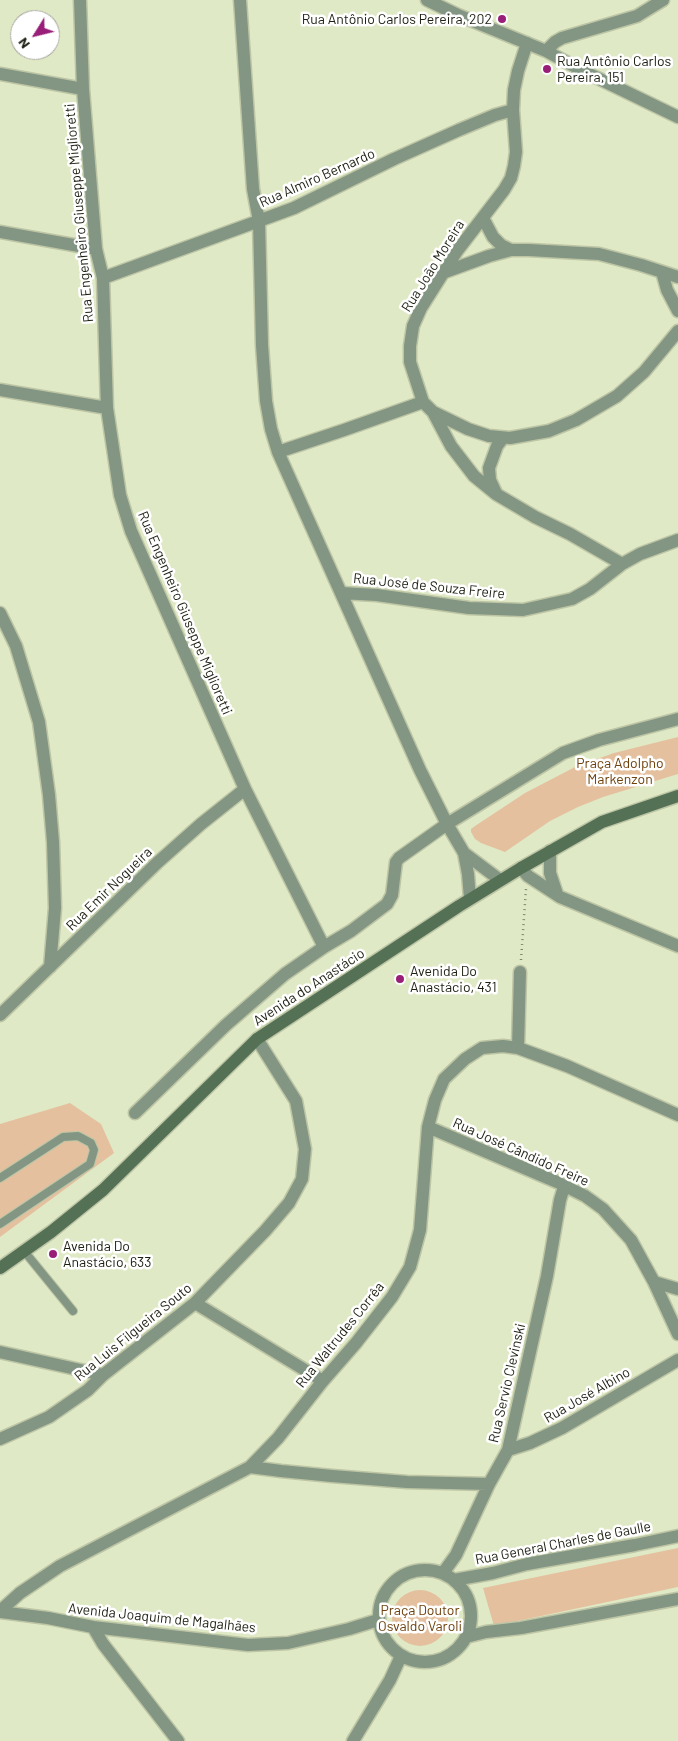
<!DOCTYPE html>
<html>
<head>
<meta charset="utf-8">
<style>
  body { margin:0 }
  #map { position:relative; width:678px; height:1741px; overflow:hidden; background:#e0e9c5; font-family:Barlow,sans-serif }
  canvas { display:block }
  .north { position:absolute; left:10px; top:10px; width:50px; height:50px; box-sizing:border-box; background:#fff; border:1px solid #a5a5a0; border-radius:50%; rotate:234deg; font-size:14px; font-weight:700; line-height:20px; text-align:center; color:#1d1f12 }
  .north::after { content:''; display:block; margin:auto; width:18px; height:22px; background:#981e78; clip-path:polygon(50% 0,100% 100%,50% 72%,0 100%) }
</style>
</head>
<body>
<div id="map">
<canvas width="678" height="1741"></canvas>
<div class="north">N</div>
</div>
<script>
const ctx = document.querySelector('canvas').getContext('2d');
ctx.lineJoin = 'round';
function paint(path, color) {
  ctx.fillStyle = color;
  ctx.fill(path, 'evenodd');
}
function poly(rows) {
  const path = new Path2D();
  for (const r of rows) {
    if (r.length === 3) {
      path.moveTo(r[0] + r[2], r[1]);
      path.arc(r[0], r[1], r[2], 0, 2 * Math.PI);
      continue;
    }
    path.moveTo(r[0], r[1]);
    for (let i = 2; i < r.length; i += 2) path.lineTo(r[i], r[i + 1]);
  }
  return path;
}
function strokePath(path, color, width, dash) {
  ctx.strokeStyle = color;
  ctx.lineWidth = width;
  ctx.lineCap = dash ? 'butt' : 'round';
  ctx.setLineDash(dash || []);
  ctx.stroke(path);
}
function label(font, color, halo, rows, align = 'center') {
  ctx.font = font + ' Barlow,sans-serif';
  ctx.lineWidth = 5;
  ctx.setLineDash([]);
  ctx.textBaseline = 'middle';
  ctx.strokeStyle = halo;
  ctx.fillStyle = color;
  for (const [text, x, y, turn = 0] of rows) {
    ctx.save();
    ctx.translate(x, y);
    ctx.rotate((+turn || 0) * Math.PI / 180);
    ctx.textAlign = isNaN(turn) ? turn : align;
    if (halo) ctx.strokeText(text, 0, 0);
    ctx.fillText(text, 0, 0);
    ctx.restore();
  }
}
paint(poly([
  [678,737,678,774,603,797,578,807,550,821,505,852,481,843,475,839,471,832,471,829,475,826,525,793,577,766,614,753],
  [70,1103,101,1124,114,1153,0,1237,0,1124],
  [678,1548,678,1587,494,1626,483,1588],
  [420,1618,28]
]), '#e4c09f');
const service = poly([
  [0,1178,63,1137,78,1136,91,1143,94,1150,90,1164,0,1224],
  [24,1251,73,1311]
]);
const minor = poly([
  [80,0,83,89,96,249,103,278,107,408,120,495,131,531,245,789,324,947],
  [240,0,253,189,259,221,262,345,266,401,271,429,278,452,420,770,447,824,464,853,468,874,470,898],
  [427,0,458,15,546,51,585,72,678,117],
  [527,43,518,71,514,90,513,110,516,152,514,166,511,178,504,190,457,251,421,308,413,326,410,346,410,362,423,402,433,412,451,446,474,476,496,494,535,517,570,534,622,564],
  [546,51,555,42,562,38,637,16,663,0],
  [0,74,83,89],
  [483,218,493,237,501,245,511,250],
  [0,232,96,249],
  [445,272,489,256,511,250,529,250,599,254,641,265,678,277],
  [662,272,667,290,678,311],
  [103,278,294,208,394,159,459,130,495,115,513,110],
  [0,390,107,408],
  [433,412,468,429,489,436,510,438,549,431,576,420,617,396,644,372,678,331],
  [278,452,344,430,423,402],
  [496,493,490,480,489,468,497,446,503,438],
  [341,593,377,595,469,608,523,610,572,599,590,589,622,564,640,554,678,540],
  [0,613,16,646,39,722,49,795,53,842,55,908,50,967],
  [550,851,550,873,557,894],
  [464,853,500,880],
  [521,868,528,876,560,897,678,946],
  [0,1015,157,863,201,824,245,789],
  [518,1048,520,972],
  [135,1113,226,1025,285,974,324,947,351,931,387,904,392,895,396,862,399,858,447,824,563,753,599,740,678,719],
  [428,1127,557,1182,585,1196,603,1209,631,1240,654,1282,678,1334],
  [654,1282,678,1289],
  [195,1303,323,1381],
  [0,1352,103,1375],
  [0,1439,49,1417,88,1390,103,1375,195,1303,265,1231,289,1203,302,1179,305,1149,296,1101,257,1039],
  [508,1450,530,1443,562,1428,678,1360],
  [250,1467,278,1438,322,1382,356,1343,392,1297,410,1267,420,1230,428,1127,435,1100,444,1079,465,1059,482,1048,503,1046,518,1048,567,1066,678,1115],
  [425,1616,46],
  [443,1573,456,1555,489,1484,508,1450,547,1276,560,1200,564,1187],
  [454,1580,493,1573,527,1564,635,1545,678,1536],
  [0,1611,20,1593,60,1566,250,1467,281,1471,332,1476,407,1482,489,1484],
  [0,1612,48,1618,93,1627,248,1645,288,1643,349,1629,378,1620],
  [93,1627,103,1644,178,1741],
  [466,1637,486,1632,521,1628,678,1599],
  [353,1741,390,1680,401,1656]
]);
const secondary = poly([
  [0,1268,51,1232,103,1190,257,1039,459,906,521,868,602,822,678,796]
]);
strokePath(service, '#bdc5a5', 10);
strokePath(minor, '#bdc5a5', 15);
strokePath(secondary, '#bdc5a5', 15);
strokePath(poly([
  [521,960,526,889]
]), '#80866d', 2.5, [1, 4]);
strokePath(service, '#829683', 8);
strokePath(minor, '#829683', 12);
strokePath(secondary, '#547155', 12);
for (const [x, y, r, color] of [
  [502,19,5,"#981e78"],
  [547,69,5,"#981e78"],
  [400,979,5,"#981e78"],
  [53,1254,5,"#981e78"]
]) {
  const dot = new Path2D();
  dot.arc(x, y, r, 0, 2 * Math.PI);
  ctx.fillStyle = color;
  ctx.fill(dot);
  strokePath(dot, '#fff', 2);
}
label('14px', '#1d1f12', '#fff', [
  ["Rua Antônio Carlos Pereira, 202",492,19,"right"],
  ["Rua Antônio Carlos",557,61],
  ["Pereira, 151",557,77],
  ["Avenida Do",410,971],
  ["Anastácio, 431",410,987],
  ["Avenida Do",63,1246],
  ["Anastácio, 633",63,1262]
], 'left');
label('14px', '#1d1f12', '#fff', [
  ["Rua Almiro Bernardo",317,178,-24],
  ["Rua Engenheiro Giuseppe Miglioretti",79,213,-95],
  ["Rua João Moreira",433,266,-58],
  ["Rua José de Souza Freire",429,586,6],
  ["Rua Engenheiro Giuseppe Miglioretti",185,613,67],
  ["Rua Emir Nogueira",109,889,-44],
  ["Avenida do Anastácio",309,987,-33],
  ["Rua José Cândido Freire",521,1152,24],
  ["Rua Luis Filgueira Souto",133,1332,-39],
  ["Rua Waltrudes Corrêa",340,1335,-51],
  ["Rua Servio Clevinski",507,1383,-77],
  ["Rua José Albino",587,1395,-30],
  ["Rua General Charles de Gaulle",563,1543,-11],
  ["Avenida Joaquim de Magalhães",162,1618,6]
]);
label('14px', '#6e410c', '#fff', [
  ["Praça Adolpho",620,763],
  ["Markenzon",620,779],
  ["Praça Doutor",420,1610],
  ["Osvaldo Varoli",420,1626]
]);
</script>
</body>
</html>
